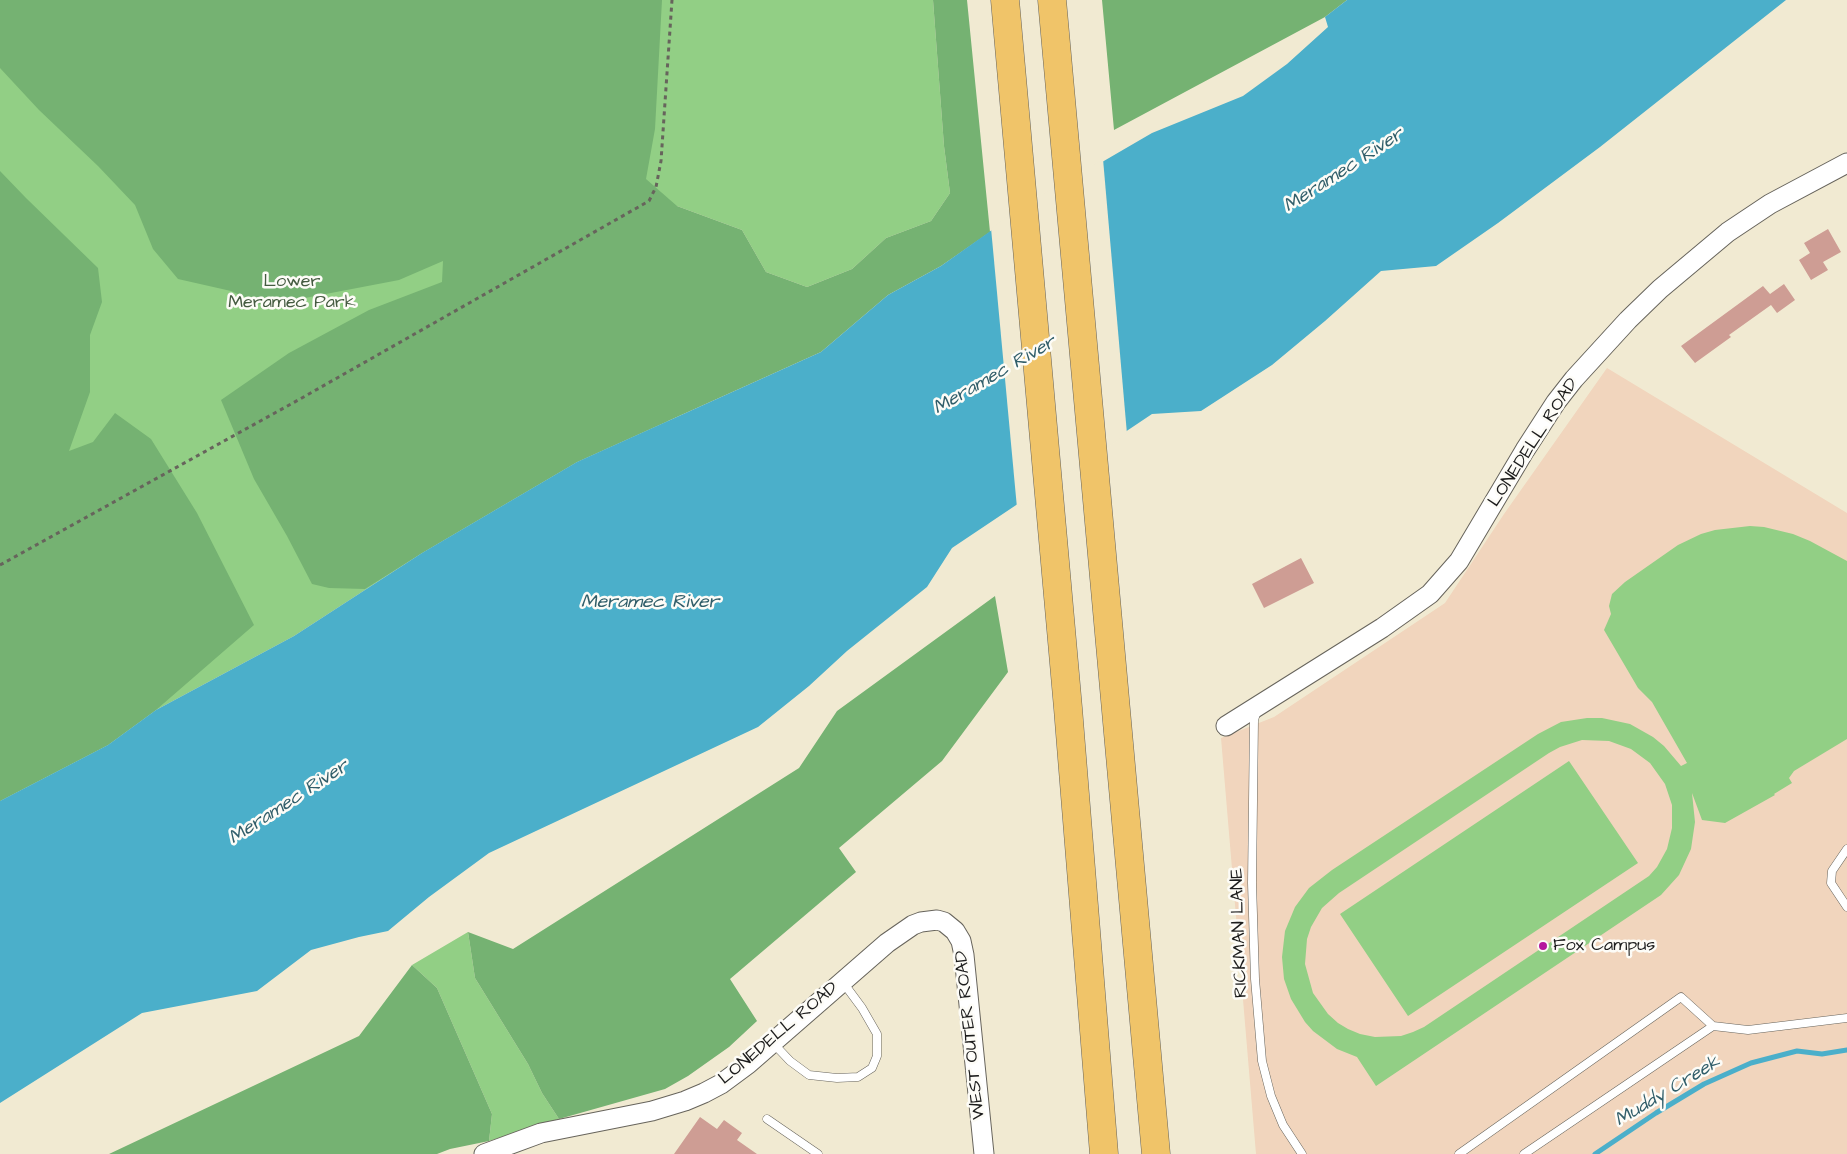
<!DOCTYPE html>
<html>
<head>
<meta charset="utf-8">
<style>
  body { margin:0 }
  canvas { display:block; background:#f1ead2 }
</style>
</head>
<body>
<canvas width="1847" height="1154"></canvas>
<script>
const ctx = document.querySelector('canvas').getContext('2d');
ctx.lineJoin = 'round';
function paint(path, color) {
  ctx.fillStyle = color;
  ctx.fill(path, 'evenodd');
}
function poly(rows) {
  const path = new Path2D();
  for (const r of rows) {
    path.moveTo(r[0], r[1]);
    for (let i = 2; i < r.length; i += 2) path.lineTo(r[i], r[i + 1]);
  }
  return path;
}
function strokePath(path, color, width, dash) {
  ctx.strokeStyle = color;
  ctx.lineWidth = width;
  ctx.lineCap = dash ? 'butt' : 'round';
  ctx.setLineDash(dash || []);
  ctx.stroke(path);
}
function label(font, color, halo, rows, align = 'center') {
  ctx.font = font + ' "Architects Daughter",sans-serif';
  ctx.lineWidth = 5;
  ctx.setLineDash([]);
  ctx.textBaseline = 'middle';
  ctx.strokeStyle = halo;
  ctx.fillStyle = color;
  for (const [text, x, y, turn = 0] of rows) {
    ctx.save();
    ctx.translate(x, y);
    ctx.rotate((+turn || 0) * Math.PI / 180);
    ctx.textAlign = isNaN(turn) ? turn : align;
    if (halo) ctx.strokeText(text, 0, 0);
    ctx.fillText(text, 0, 0);
    ctx.restore();
  }
}
paint(poly([
  [1607,368,1847,513,1847,1154,1256,1154,1221,738,1274,717,1445,603,1504,514]
]), '#f1d5bd');
paint(poly([
  [0,0,933,0,944,146,950,193,931,221,886,238,852,269,807,287,766,272,742,230,677,206,668,421,577,462,422,553,294,636,156,710,108,745,0,801],
  [1750,526,1764,527,1793,534,1810,541,1847,561,1847,739,1794,771,1789,778,1792,783,1774,794,1775,795,1725,823,1702,820,1692,793,1695,822,1691,849,1679,875,1661,895,1376,1086,1357,1057,1337,1049,1313,1031,1305,1022,1291,999,1284,979,1282,957,1285,931,1295,907,1309,888,1332,870,1538,734,1561,722,1587,718,1602,718,1630,724,1653,737,1664,746,1681,766,1687,763,1652,702,1638,688,1604,630,1611,614,1609,606,1612,594,1625,582,1678,545,1701,534,1715,530],
  [1582,740,1609,741,1631,749,1650,763,1665,784,1672,805,1672,828,1667,849,1657,867,1649,876,1424,1027,1413,1032,1401,1036,1375,1037,1360,1034,1348,1029,1338,1023,1328,1014,1313,993,1305,964,1307,939,1311,927,1322,908,1339,893,1549,753,1560,747],
  [1569,761,1638,863,1408,1016,1340,914],
  [468,932,475,978,528,1064,542,1093,559,1119,489,1141,492,1114,437,988,412,965]
]), '#92cf85');
paint(poly([
  [0,0,662,0,655,129,646,179,677,206,742,230,766,272,807,287,852,269,886,238,931,221,950,193,944,146,933,0,967,0,990,232,941,266,888,295,821,352,577,462,422,553,365,589,329,588,312,584,287,536,254,479,221,400,289,353,369,310,442,282,443,261,399,280,263,306,231,291,178,279,153,249,135,205,98,166,39,110,0,68],
  [1102,0,1347,0,1325,17,1114,130],
  [0,171,26,198,98,268,102,302,90,335,90,392,69,451,93,442,115,413,151,439,197,513,254,625,156,710,108,745,0,801],
  [995,596,1008,672,942,761,839,848,856,872,730,979,757,1021,729,1047,688,1076,665,1089,559,1119,542,1093,528,1064,475,978,468,932,513,949,799,768,837,711],
  [412,965,437,988,492,1114,489,1141,450,1149,437,1154,109,1154,359,1036]
]), '#75b272');
paint(poly([
  [1347,0,1786,0,1600,147,1498,223,1436,266,1381,271,1325,321,1272,365,1201,411,1152,414,952,548,927,587,847,651,809,686,758,727,489,853,429,897,388,931,359,937,311,950,257,991,142,1013,0,1103,0,801,108,745,156,710,294,636,422,553,577,462,821,352,888,295,941,266,1023,208,1152,133,1243,96,1287,64,1328,27,1325,17]
]), '#4bafca');
paint(poly([
  [1103,159,1127,434,1017,508,991,228,1022,206]
]), '#f1ead2');
strokePath(poly([
  [1595,1154,1656,1113,1704,1084,1751,1063,1797,1051,1822,1054,1847,1050]
]), '#4bafca', 5);
paint(poly([
  [1828,229,1841,252,1823,262,1828,270,1811,280,1799,260,1810,253,1804,243],
  [1784,284,1795,300,1777,313,1771,305,1729,335,1731,337,1695,363,1681,346,1763,286,1770,294],
  [1301,558,1314,583,1264,608,1252,584],
  [700,1117,717,1129,724,1120,742,1133,737,1140,757,1154,674,1154]
]), '#ce9d94');
const service = poly([
  [1257,710,1254,720,1252,883,1255,979,1262,1061,1271,1096,1283,1125,1302,1154],
  [1847,849,1832,871,1831,883,1847,907],
  [773,1043,790,1061,809,1075,837,1078,858,1077,872,1068,877,1056,877,1034,862,1008,842,981],
  [767,1119,818,1154],
  [1459,1154,1681,997,1713,1026],
  [1524,1154,1713,1026,1748,1030,1847,1018]
]);
const tertiary = poly([
  [1226,726,1382,628,1430,594,1459,561,1525,450,1556,402,1574,379,1628,320,1660,289,1728,232,1770,204,1847,163],
  [484,1154,541,1133,652,1111,685,1101,704,1093,721,1084,748,1064,887,943,913,925,921,922,937,920,944,922,955,931,961,941,964,955,984,1154]
]);
const motorway = poly([
  [1005,0,1068,708,1104,1154],
  [1052,0,1156,1154]
]);
strokePath(service, '#67645c', 9);
strokePath(tertiary, '#67645c', 21);
strokePath(motorway, '#67645c', 29);
strokePath(poly([
  [0,565,300,399,649,201,656,187,661,161,672,0]
]), '#67645c', 3, [4, 4]);
strokePath(service, '#fff', 8);
strokePath(tertiary, '#fff', 19);
strokePath(motorway, '#f0c469', 28);
for (const [x, y, r, color] of [
  [1543,946,5,"#b5179e"]
]) {
  const dot = new Path2D();
  dot.arc(x, y, r, 0, 2 * Math.PI);
  ctx.fillStyle = color;
  ctx.fill(dot);
  strokePath(dot, '#fdfcf7', 2);
}
label('18px', '#455b41', '#fdfcf7', [
  ["Lower",292,282],
  ["Meramec Park",292,303]
]);
label('18px', '#1c1c1c', '#fdfcf7', [
  ["LONEDELL ROAD",1534,443,-57],
  ["RICKMAN LANE",1240,933,-92],
  ["LONEDELL ROAD",779,1034,-40],
  ["WEST OUTER ROAD",971,1035,-96]
]);
label('18px', '#1c1c1c', '#fdfcf7', [
  ["Fox Campus",1553,946]
], 'left');
label('italic 19px', '#315e6a', '#fdfcf7', [
  ["Meramec River",1344,171,-33],
  ["Meramec River",995,376,-30],
  ["Meramec River",650,603],
  ["Meramec River",289,803,-33],
  ["Muddy Creek",1668,1092,-31]
]);
</script>
</body>
</html>
